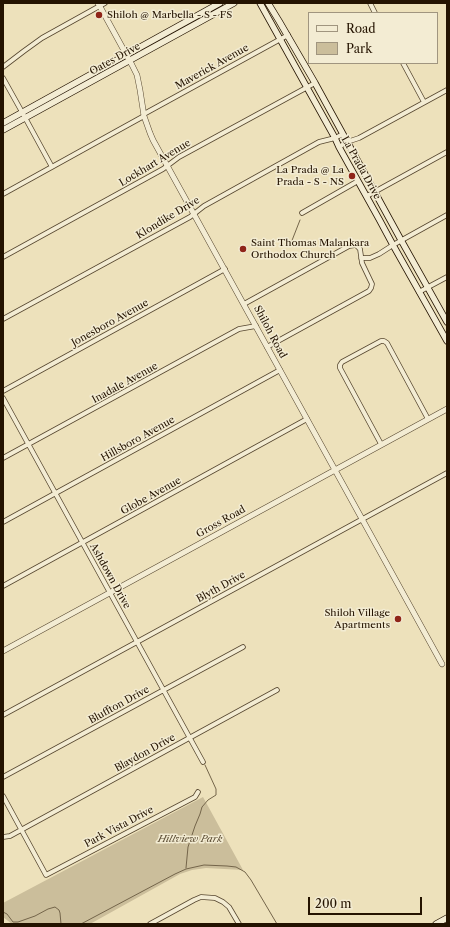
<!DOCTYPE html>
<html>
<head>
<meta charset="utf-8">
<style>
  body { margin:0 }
  #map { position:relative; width:450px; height:927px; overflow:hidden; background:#ede1bb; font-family:"Libre Caslon Text",serif }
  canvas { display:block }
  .frame { position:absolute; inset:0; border:4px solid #241300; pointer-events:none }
  .legend { position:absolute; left:308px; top:12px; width:130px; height:52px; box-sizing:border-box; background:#f3ecd3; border:1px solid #a0957f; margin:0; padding:5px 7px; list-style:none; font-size:12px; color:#241300 }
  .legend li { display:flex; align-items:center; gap:8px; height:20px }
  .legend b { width:20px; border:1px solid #a0957f }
  .scale { position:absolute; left:308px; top:897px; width:114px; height:18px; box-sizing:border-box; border:2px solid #241300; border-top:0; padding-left:5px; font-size:12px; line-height:14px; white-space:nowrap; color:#241300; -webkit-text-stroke:3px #f3ecd3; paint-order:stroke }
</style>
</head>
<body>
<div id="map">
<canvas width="450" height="927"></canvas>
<div class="frame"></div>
<ul class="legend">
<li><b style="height:5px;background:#f3ecd3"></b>Road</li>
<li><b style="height:11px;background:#cbbe9b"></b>Park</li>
</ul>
<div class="scale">200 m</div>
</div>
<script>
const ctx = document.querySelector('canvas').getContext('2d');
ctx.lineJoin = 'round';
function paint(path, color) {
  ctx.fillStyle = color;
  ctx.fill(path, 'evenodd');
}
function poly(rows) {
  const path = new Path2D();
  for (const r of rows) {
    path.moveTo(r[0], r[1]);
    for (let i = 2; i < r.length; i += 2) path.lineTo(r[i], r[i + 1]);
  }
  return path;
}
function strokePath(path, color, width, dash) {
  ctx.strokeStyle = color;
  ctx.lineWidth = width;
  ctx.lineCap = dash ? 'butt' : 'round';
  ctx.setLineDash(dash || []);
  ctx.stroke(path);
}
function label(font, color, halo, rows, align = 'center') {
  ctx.font = font + ' "Libre Caslon Text",serif';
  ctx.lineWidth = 3;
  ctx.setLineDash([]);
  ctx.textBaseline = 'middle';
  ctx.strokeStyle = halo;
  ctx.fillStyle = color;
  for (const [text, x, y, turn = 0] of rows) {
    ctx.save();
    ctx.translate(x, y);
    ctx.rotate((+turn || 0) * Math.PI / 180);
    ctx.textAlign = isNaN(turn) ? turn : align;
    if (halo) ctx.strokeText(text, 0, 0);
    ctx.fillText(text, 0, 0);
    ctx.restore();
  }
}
paint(poly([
  [203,797,243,870,206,868,192,870,180,874,90,924,12,924,3,917,3,903]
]), '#cbbe9b');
strokePath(poly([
  [292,245,291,243,300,220],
  [186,868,188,847,195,826,200,814,202,807,208,800,216,795,216,789,205,765],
  [3,912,7,914,13,922,18,922,35,916,48,909,55,907,59,910,60,913,61,924],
  [81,924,175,874,186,869,204,865,227,866,236,867,245,872,251,880,277,924]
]), '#74654a', 1);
const minor = poly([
  [370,3,375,13],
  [403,63,424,102],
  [3,67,24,51,42,38,105,3],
  [3,78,22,112,52,167],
  [144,114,288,35],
  [339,147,347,142,359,138,447,90],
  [3,194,144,116],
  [367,196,447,152],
  [302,213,358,181],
  [3,257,163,169,179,157,315,83],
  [361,258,370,258,379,254,393,245,447,215],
  [419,292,447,277],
  [244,304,349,246,356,245,360,249,362,263,372,284,371,288,369,291,267,347],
  [3,319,190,217,204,206,319,142,335,138,343,134],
  [3,391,225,269],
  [3,398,203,762],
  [381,444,340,368,340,365,342,362,381,341,384,341,387,343,428,419],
  [3,458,239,329,256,326],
  [3,522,280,370],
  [3,586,307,419],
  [3,715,447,473],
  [3,777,243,647],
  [3,796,46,875,195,797,198,792],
  [3,837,10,836,277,690],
  [150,924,194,900,201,897,215,898,223,902,229,907,239,924]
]);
const tertiary = poly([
  [98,3,132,65,137,75,140,90,144,116,150,133,153,140,442,664],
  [3,651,447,409]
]);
const secondary = poly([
  [260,3,335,138,339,147,379,219,393,245,447,341],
  [268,3,279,21,315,83,401,240,447,322],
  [3,123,220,3],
  [3,130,234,3],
  [436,924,447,918]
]);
strokePath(minor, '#56462f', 5.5);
strokePath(tertiary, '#56462f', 6);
strokePath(secondary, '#241300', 7);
strokePath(minor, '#f3ecd3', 4);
strokePath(tertiary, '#f3ecd3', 5);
strokePath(secondary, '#f3ecd3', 5.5);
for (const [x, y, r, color] of [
  [99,15,4,"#8f2418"],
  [352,176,4,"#8f2418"],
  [243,249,4,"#8f2418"],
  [398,619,4,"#8f2418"]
]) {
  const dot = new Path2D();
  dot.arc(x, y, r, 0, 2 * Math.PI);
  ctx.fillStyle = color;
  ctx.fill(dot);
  strokePath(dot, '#f3ecd3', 1.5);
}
label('10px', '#241300', '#f3ecd3', [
  ["Shiloh @ Marbella - S - FS",107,15],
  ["La Prada @ La",344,170,"right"],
  ["Prada - S - NS",344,182,"right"],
  ["Saint Thomas Malankara",251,243],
  ["Orthodox Church",251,255],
  ["Shiloh Village",390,613,"right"],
  ["Apartments",390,625,"right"]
], 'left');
label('10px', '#241300', '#f3ecd3', [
  ["Oates Drive",115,59,-29],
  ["Maverick Avenue",212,67,-29],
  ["Lockhart Avenue",155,163,-31],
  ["La Prada Drive",361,168,61],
  ["Klondike Drive",168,218,-31],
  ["Jonesboro Avenue",110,323,-29],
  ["Shiloh Road",270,332,62],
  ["Inadale Avenue",125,383,-29],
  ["Hillsboro Avenue",138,439,-29],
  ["Globe Avenue",151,496,-29],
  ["Gross Road",221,522,-29],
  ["Ashdown Drive",110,576,61],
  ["Blyth Drive",221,587,-29],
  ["Bluffton Drive",119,705,-29],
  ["Blaydon Drive",145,753,-29],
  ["Park Vista Drive",119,827,-28]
]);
label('italic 10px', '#5e4f36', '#f3ecd3', [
  ["Hillview Park",190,839]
]);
</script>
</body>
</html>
